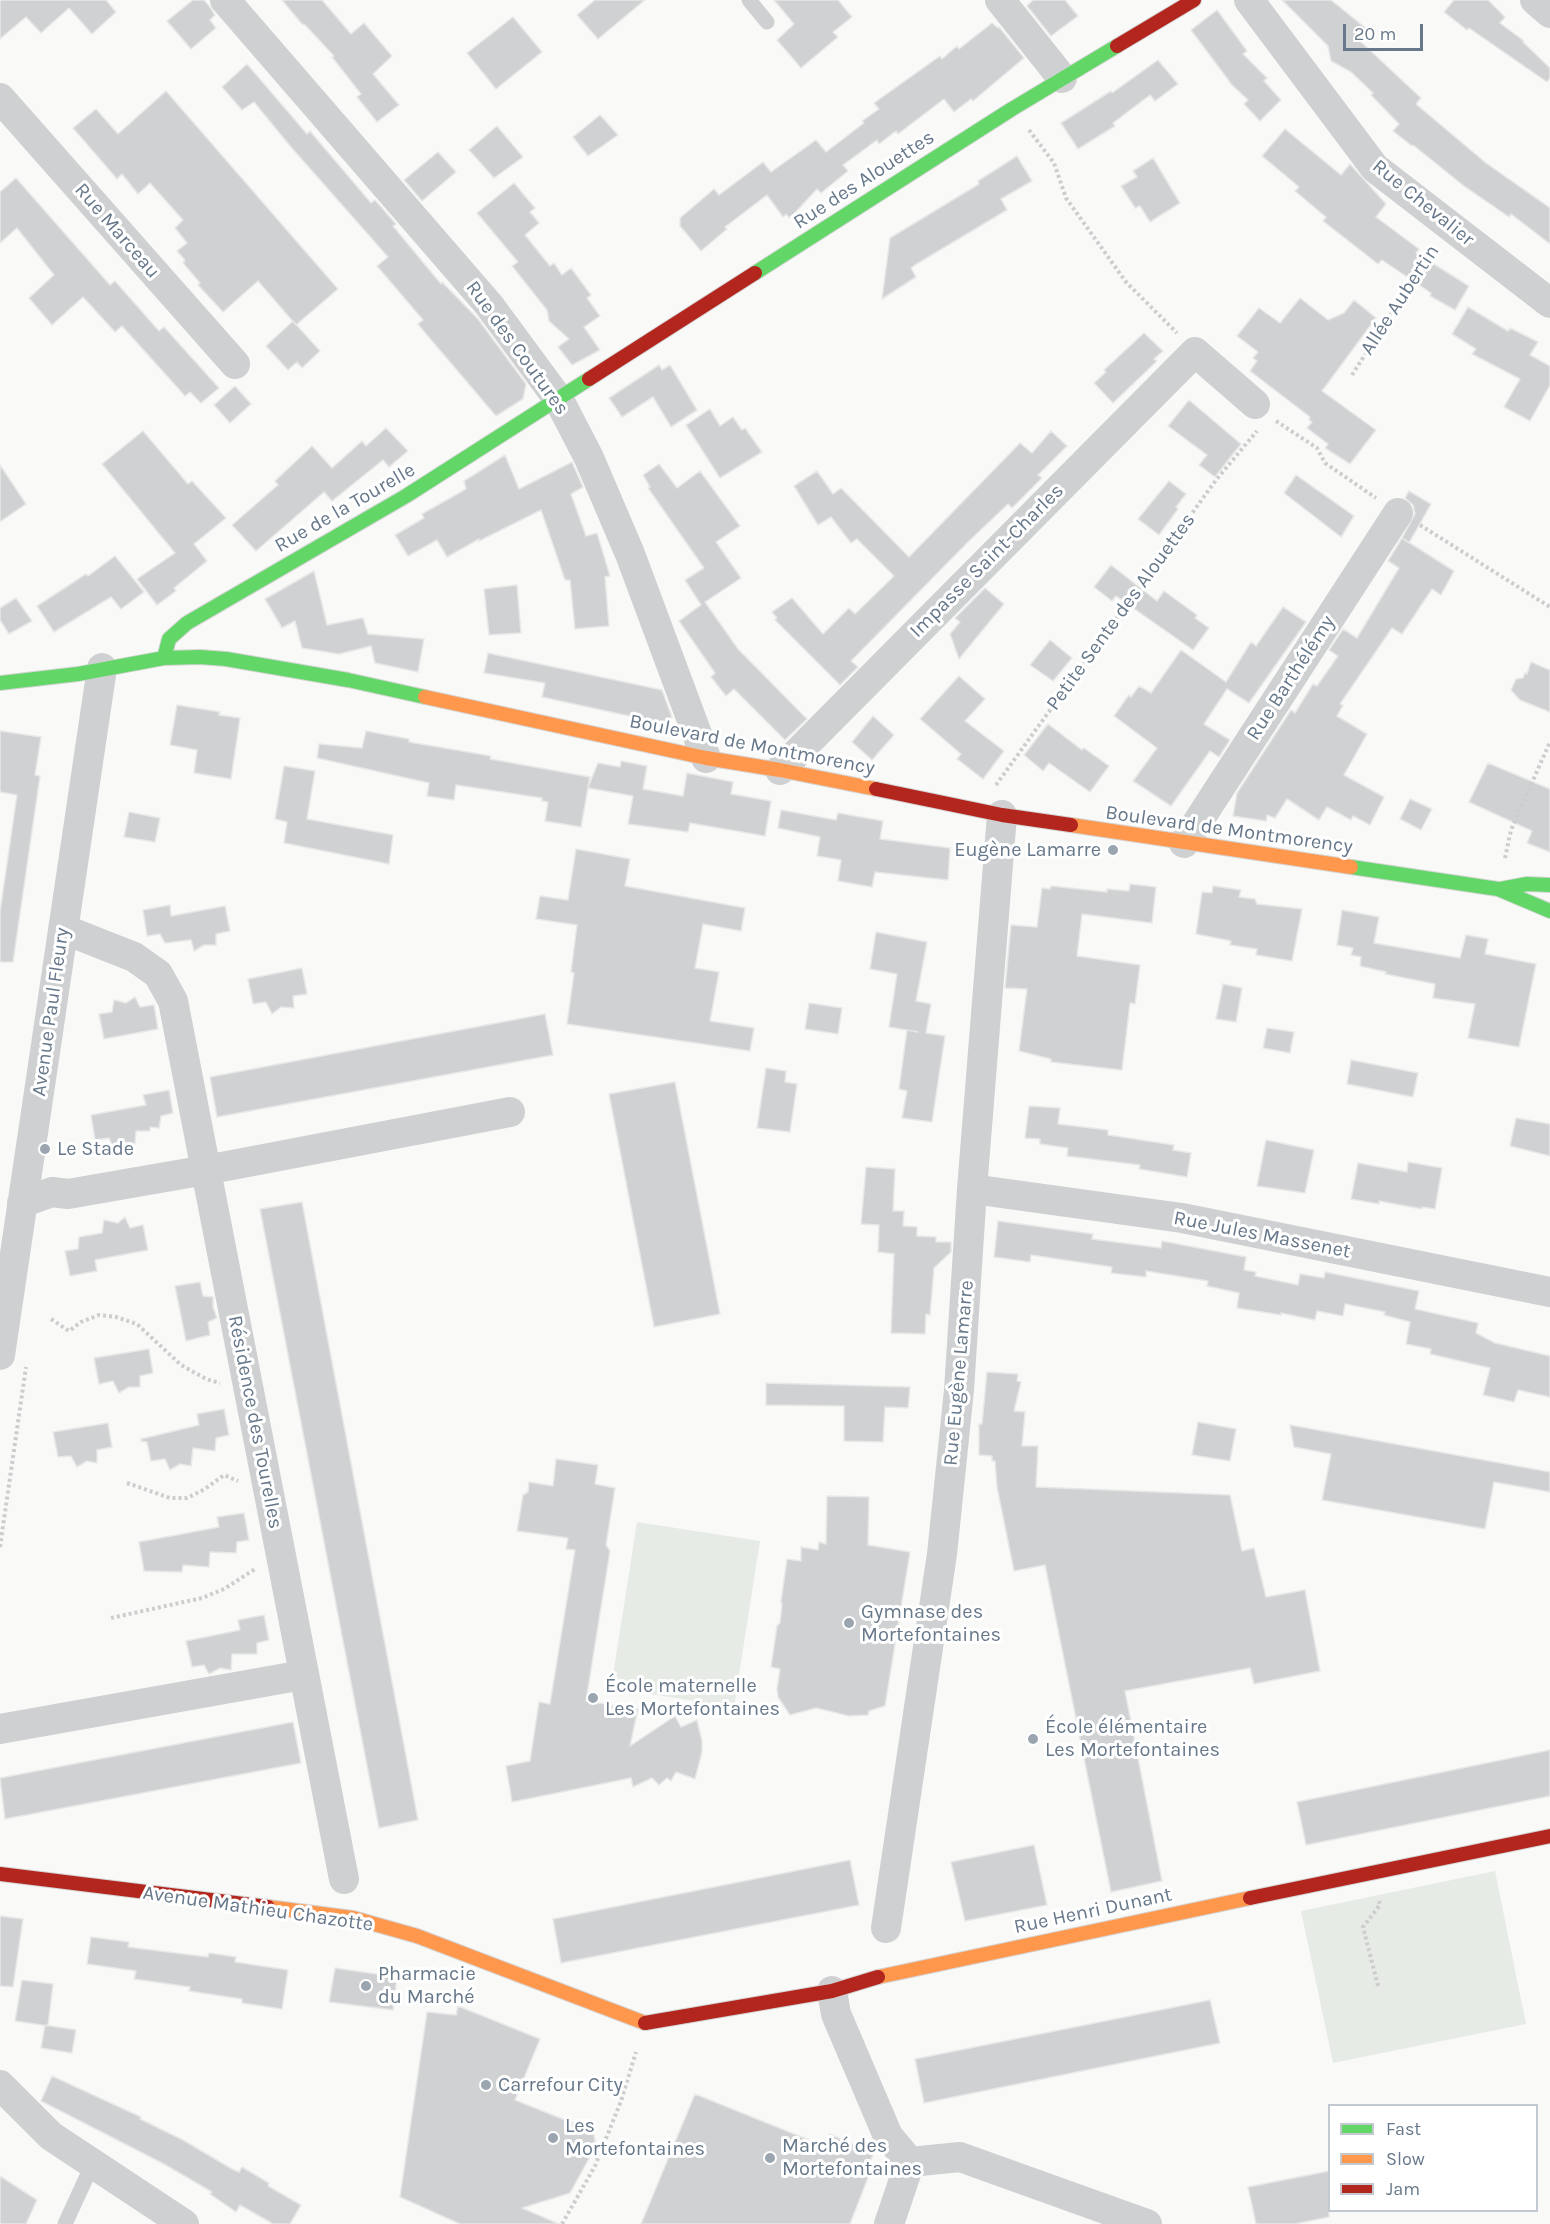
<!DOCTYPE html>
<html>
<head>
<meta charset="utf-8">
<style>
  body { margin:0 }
  #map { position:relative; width:1550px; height:2224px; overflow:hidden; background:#f9f9f8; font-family:Karla,sans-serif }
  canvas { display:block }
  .legend { position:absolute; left:1328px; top:2104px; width:210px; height:108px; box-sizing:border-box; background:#fff; border:2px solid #c2c9d0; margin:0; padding:8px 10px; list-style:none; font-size:18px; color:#67788a }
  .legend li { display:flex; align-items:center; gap:12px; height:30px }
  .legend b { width:30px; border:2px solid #c2c9d0 }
  .scale { position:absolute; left:1343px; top:24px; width:80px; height:27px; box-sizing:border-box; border:3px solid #67788a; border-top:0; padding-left:8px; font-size:18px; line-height:21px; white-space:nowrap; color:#67788a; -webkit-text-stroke:4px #fff; paint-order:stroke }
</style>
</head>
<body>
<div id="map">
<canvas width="1550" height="2224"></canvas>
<ul class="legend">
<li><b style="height:8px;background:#63d668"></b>Fast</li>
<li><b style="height:8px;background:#ff974d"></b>Slow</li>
<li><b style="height:8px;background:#b3261e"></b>Jam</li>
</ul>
<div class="scale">20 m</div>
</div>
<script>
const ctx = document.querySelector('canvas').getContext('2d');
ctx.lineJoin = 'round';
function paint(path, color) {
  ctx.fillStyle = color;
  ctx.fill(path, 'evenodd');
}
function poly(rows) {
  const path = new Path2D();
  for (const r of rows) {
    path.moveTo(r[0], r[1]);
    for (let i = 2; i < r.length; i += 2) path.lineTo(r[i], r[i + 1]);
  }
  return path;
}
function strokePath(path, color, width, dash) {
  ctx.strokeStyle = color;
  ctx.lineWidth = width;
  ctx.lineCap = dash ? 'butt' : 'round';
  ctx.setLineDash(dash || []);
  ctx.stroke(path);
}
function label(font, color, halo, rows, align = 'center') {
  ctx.font = font + ' Karla,sans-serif';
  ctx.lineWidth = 6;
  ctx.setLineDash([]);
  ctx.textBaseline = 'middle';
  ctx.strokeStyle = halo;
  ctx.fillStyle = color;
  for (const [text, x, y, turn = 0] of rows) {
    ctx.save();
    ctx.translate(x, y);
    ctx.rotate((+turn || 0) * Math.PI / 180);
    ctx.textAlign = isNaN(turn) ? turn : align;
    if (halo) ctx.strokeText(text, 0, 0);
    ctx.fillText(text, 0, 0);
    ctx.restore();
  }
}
paint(poly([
  [637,1522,760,1541,734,1707,611,1688],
  [1495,1871,1526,2024,1333,2063,1301,1911]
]), '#e7ebe5');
const building = poly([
  [0,0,106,0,116,12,92,34,69,8,41,33,26,17,0,39,0,0],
  [193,0,204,0,210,7,215,15,210,20,216,28,191,49,167,21,193,0],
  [282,0,322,0,351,34,364,23,392,56,373,74,399,105,377,122,357,97,361,94,332,57,334,56,305,25,302,24,282,0],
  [595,0,645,0,598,39,577,15,595,0],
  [774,0,838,0,852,17,833,32,838,37,801,68,777,40,794,24,774,0],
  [1033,0,1065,0,1078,16,1051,36,1027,6,1033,0],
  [1282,0,1331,0,1368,30,1359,40,1421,98,1416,104,1486,163,1550,208,1550,244,1511,214,1509,217,1464,186,1413,145,1412,146,1393,131,1399,124,1371,95,1373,93,1351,72,1331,61,1328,46,1282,0],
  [1454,0,1488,0,1505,17,1500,23,1524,41,1523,42,1550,68,1550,78,1547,82,1469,28,1467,30,1444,12,1454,0],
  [1217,10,1247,51,1243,54,1267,78,1264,81,1281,100,1260,121,1244,104,1248,100,1232,85,1191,30,1217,10],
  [513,17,542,52,496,89,467,53,513,17],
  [992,23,998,28,999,27,1024,58,973,101,971,99,954,112,944,99,898,134,896,131,879,144,877,140,843,165,848,171,821,193,817,189,790,218,786,214,783,217,767,195,725,227,727,229,701,251,680,226,680,218,714,189,719,195,763,162,771,172,816,140,826,152,864,123,862,121,879,109,874,103,940,56,942,59,957,46,959,49,992,23],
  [1158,60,1178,84,1155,101,1150,95,1113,123,1115,126,1078,149,1061,123,1111,91,1112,93,1158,60],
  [247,64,307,134,310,131,371,203,375,200,396,224,393,226,441,284,442,282,478,319,526,384,523,399,496,416,421,328,418,324,423,320,377,266,388,257,291,147,254,102,242,110,222,87,247,64],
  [166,91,338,289,296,325,258,281,223,312,198,285,200,283,183,263,185,260,177,251,187,243,175,228,183,220,150,183,138,194,122,174,117,179,73,128,96,109,118,134,166,91],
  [600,115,618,135,588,156,573,137,600,115],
  [497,126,523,157,494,178,469,150,497,126],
  [1285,129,1341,175,1350,164,1386,204,1376,217,1419,249,1416,253,1469,286,1455,310,1430,296,1431,293,1382,260,1378,264,1323,221,1326,217,1295,191,1299,187,1262,156,1285,129],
  [438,152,456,172,422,201,404,180,438,152],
  [1017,156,1032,181,1001,199,1007,210,915,265,911,268,916,277,882,299,890,238,979,184,978,181,1017,156],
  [1153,158,1180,203,1150,222,1140,206,1135,208,1121,186,1137,177,1133,171,1153,158],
  [16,178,110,285,115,281,159,331,164,327,219,388,201,403,190,392,185,396,122,326,115,332,83,297,52,325,29,298,54,275,17,228,0,243,0,192,16,178],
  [514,183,535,208,530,212,539,223,525,235,550,266,554,263,562,275,571,268,591,295,587,298,600,316,584,327,600,350,572,365,558,347,569,339,549,321,547,310,512,266,518,262,477,213,514,183],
  [1300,298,1328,320,1344,313,1354,300,1376,318,1322,391,1376,430,1350,464,1325,448,1328,444,1307,428,1312,422,1309,420,1310,417,1250,371,1257,361,1253,358,1258,352,1237,336,1259,308,1280,323,1300,298],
  [1468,307,1508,331,1510,328,1538,342,1530,355,1550,366,1550,385,1530,421,1504,407,1520,379,1472,354,1476,349,1452,334,1468,307],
  [293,321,320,351,302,368,297,362,288,370,266,346,293,321],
  [1144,333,1163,351,1154,359,1157,361,1113,403,1094,383,1106,372,1104,370,1144,333],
  [659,365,662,370,670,365,697,410,671,427,653,397,622,417,609,398,659,365],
  [235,386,251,404,230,423,214,405,235,386],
  [1189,400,1241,444,1215,477,1199,465,1207,455,1168,426,1189,400],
  [710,409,720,426,733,417,742,430,745,428,762,452,720,478,686,425,710,409],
  [386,428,408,451,389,467,383,460,332,501,324,492,256,551,232,525,278,485,275,481,312,446,332,468,362,441,366,446,386,428],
  [143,431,188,484,192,481,226,518,194,544,207,561,174,588,176,591,157,605,137,579,175,553,102,464,143,431],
  [1051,431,1067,446,1038,475,1042,478,1012,508,1008,504,968,542,851,661,858,667,840,685,775,620,777,618,772,612,792,598,823,634,849,608,855,614,894,576,857,539,851,543,831,517,818,525,794,486,817,471,833,494,841,488,909,557,1020,443,1032,453,1051,431],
  [505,455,519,489,572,462,583,487,571,494,586,536,597,533,610,576,605,577,609,626,575,629,570,580,565,580,541,510,479,541,479,539,447,557,437,540,408,556,395,535,424,518,422,514,466,489,464,481,505,455],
  [659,464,677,488,700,471,740,526,716,542,741,578,705,602,738,649,807,719,785,740,734,689,726,696,711,677,715,673,679,621,701,605,685,580,704,568,648,488,650,487,643,475,659,464],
  [0,465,26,504,0,522,0,465],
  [1296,475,1354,516,1341,537,1284,493,1296,475],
  [1169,481,1186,494,1176,507,1178,509,1159,535,1138,519,1169,481],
  [1409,491,1431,504,1409,543,1402,538,1415,514,1413,505,1405,498,1409,491],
  [1402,538,1454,571,1441,595,1432,589,1402,634,1392,628,1340,704,1343,705,1337,716,1367,734,1344,775,1384,797,1370,825,1353,816,1351,820,1327,807,1319,820,1287,799,1275,818,1267,815,1266,821,1233,816,1237,793,1291,710,1295,713,1313,684,1317,686,1338,656,1329,650,1343,629,1357,638,1399,568,1388,561,1402,538],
  [115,556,144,592,121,609,111,597,54,632,37,606,86,574,88,576,115,556],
  [1111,565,1157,601,1164,591,1197,615,1195,618,1209,628,1193,650,1116,596,1112,601,1094,587,1111,565],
  [314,571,327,625,363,618,368,634,424,639,418,672,375,663,371,646,339,654,302,648,295,621,282,628,265,599,314,571],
  [517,585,521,633,489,635,484,589,517,585],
  [985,588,1004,604,959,659,950,634,960,622,955,618,985,588],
  [16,598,32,621,9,634,0,620,0,608,16,598],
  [1283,607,1306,622,1249,703,1227,689,1204,724,1230,740,1219,757,1210,751,1171,806,1133,781,1157,748,1114,716,1126,699,1129,695,1131,697,1139,686,1151,693,1181,650,1226,682,1251,642,1256,646,1283,607],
  [1050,640,1072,658,1053,681,1030,665,1050,640],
  [488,653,662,690,672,717,666,724,542,697,545,683,484,673,488,653],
  [1531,662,1550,670,1550,712,1520,700,1511,690,1516,679,1523,678,1525,673,1527,674,1531,662],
  [959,676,985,699,965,721,1004,751,983,779,957,759,961,754,920,719,959,676],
  [177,705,220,712,219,715,240,718,231,779,194,773,197,750,170,745,177,705],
  [873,716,894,735,872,760,852,742,873,716],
  [1048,724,1082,750,1084,748,1109,766,1090,792,1049,763,1043,771,1024,755,1048,724],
  [0,731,41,737,35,775,40,776,13,962,0,962,0,912,17,795,0,792,0,731],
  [366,731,409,739,409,742,491,756,490,759,590,777,588,787,598,763,620,767,621,761,647,766,643,789,683,796,687,773,733,782,731,794,771,801,765,836,690,823,688,832,628,824,633,796,588,788,581,827,545,821,548,802,542,801,542,798,456,785,454,800,427,796,429,783,317,758,319,744,362,748,366,731],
  [1488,763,1550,789,1550,852,1527,843,1532,831,1469,802,1488,763],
  [284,766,315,771,307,819,393,835,389,864,284,843,287,822,275,819,284,766],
  [1410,799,1432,809,1421,830,1400,819,1410,799],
  [781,810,836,820,838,813,883,821,880,839,950,848,948,880,875,872,872,887,838,881,841,860,817,856,820,837,778,828,781,810],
  [129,812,160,818,155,842,124,837,129,812],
  [576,849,630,859,625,886,745,908,741,931,703,924,695,968,719,972,710,1021,754,1028,750,1051,567,1024,574,973,571,972,577,925,536,919,540,896,568,900,576,849],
  [1130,884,1156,887,1152,923,1082,914,1077,956,1140,965,1135,1004,1130,1003,1122,1070,1051,1062,1051,1059,1019,1051,1027,989,1005,988,1011,925,1037,927,1042,888,1050,889,1051,886,1107,892,1107,889,1129,891,1130,884],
  [1213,886,1241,890,1239,897,1255,899,1257,904,1302,909,1292,961,1256,955,1257,949,1230,945,1231,941,1196,934,1202,892,1212,893,1213,886],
  [170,905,171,916,225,906,230,931,216,934,216,945,204,945,194,951,191,940,165,943,160,934,147,936,143,910,170,905],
  [1342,910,1379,917,1374,943,1460,958,1466,935,1488,939,1485,954,1536,964,1519,1047,1468,1038,1475,1004,1433,998,1435,984,1385,974,1386,972,1360,966,1361,957,1351,955,1353,948,1337,945,1342,910],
  [876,932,927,942,916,1001,931,1004,926,1033,945,1036,932,1122,902,1118,907,1091,899,1089,907,1030,918,1032,889,1027,897,974,870,969,876,932],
  [302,968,307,994,293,996,294,1008,281,1007,272,1014,266,1002,253,1004,248,979,302,968],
  [1223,984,1242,988,1236,1022,1216,1019,1223,984],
  [135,997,140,1007,154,1005,158,1029,104,1039,99,1014,112,1012,114,1000,126,1003,135,997],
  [809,1003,842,1008,838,1034,805,1029,809,1003],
  [545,1014,553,1055,217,1117,210,1077,545,1014],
  [1267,1028,1294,1032,1290,1053,1263,1048,1267,1028],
  [1351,1060,1418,1073,1413,1097,1347,1084,1351,1060],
  [766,1068,786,1071,785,1082,797,1084,790,1132,757,1128,766,1068],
  [675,1082,720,1314,654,1327,609,1094,675,1082],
  [169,1090,173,1113,161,1116,159,1128,150,1127,150,1131,136,1131,135,1144,123,1142,114,1149,109,1138,95,1140,91,1115,146,1105,143,1095,169,1090],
  [1029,1106,1060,1108,1058,1124,1108,1130,1108,1135,1174,1145,1173,1150,1191,1153,1187,1177,1139,1169,1140,1165,1067,1156,1068,1148,1040,1144,1040,1139,1025,1138,1029,1106],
  [1516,1118,1550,1124,1550,1156,1510,1146,1516,1118],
  [1266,1140,1314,1150,1305,1193,1257,1186,1266,1140],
  [1408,1162,1442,1168,1435,1209,1422,1207,1422,1209,1379,1201,1379,1204,1351,1199,1358,1163,1407,1172,1408,1162],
  [866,1167,895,1169,893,1211,904,1211,903,1226,917,1227,917,1236,936,1237,936,1242,951,1242,951,1252,934,1268,930,1315,926,1314,925,1334,891,1333,894,1254,878,1252,879,1225,861,1224,866,1167],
  [302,1202,418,1820,379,1828,260,1209,302,1202],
  [125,1217,130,1228,143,1225,148,1250,95,1260,97,1271,70,1276,65,1251,78,1249,79,1237,102,1233,104,1220,118,1223,125,1217],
  [998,1221,1093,1234,1092,1239,1161,1248,1162,1241,1246,1257,1244,1270,1256,1272,1255,1276,1298,1285,1300,1274,1324,1278,1325,1272,1419,1291,1415,1309,1478,1323,1476,1333,1495,1343,1550,1356,1550,1397,1518,1390,1514,1402,1483,1395,1490,1368,1430,1354,1431,1349,1406,1344,1410,1322,1384,1315,1385,1312,1345,1304,1343,1316,1317,1311,1315,1320,1281,1313,1281,1315,1237,1308,1239,1293,1207,1286,1208,1281,1146,1271,1146,1277,1111,1273,1112,1267,1031,1255,1030,1262,994,1257,998,1221],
  [200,1282,203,1296,213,1297,213,1307,217,1318,208,1322,210,1335,186,1341,175,1286,200,1282],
  [149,1349,153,1373,140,1376,140,1387,129,1387,119,1393,113,1381,99,1384,94,1358,149,1349],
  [987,1372,1018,1374,1017,1381,1021,1382,1014,1411,1025,1412,1022,1446,1038,1446,1036,1487,1230,1495,1242,1551,1254,1548,1266,1597,1305,1590,1320,1671,1254,1684,1250,1668,1125,1691,1162,1881,1111,1892,1045,1565,1014,1571,997,1487,995,1461,992,1461,992,1456,979,1455,979,1424,982,1424,987,1372],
  [766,1383,910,1387,908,1408,885,1407,883,1442,844,1441,844,1406,766,1405,766,1383],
  [224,1409,229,1435,216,1438,215,1451,193,1448,191,1466,180,1464,170,1470,165,1459,151,1461,147,1442,141,1441,141,1439,199,1425,197,1414,224,1409],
  [1198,1422,1236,1429,1230,1461,1192,1455,1198,1422],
  [108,1423,112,1447,97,1450,97,1463,87,1461,77,1467,71,1456,58,1457,53,1432,108,1423],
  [1290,1425,1550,1472,1550,1492,1494,1482,1485,1529,1322,1500,1331,1454,1294,1447,1290,1425],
  [556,1459,598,1465,595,1484,615,1488,606,1545,610,1551,586,1701,638,1709,630,1746,675,1716,681,1727,697,1720,702,1741,702,1752,695,1779,676,1772,671,1781,667,1778,659,1785,652,1778,633,1787,631,1778,512,1802,506,1766,530,1761,539,1702,550,1704,575,1550,566,1549,568,1538,517,1531,523,1495,528,1492,529,1482,553,1486,556,1459],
  [827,1496,869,1497,868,1545,910,1552,885,1706,869,1711,868,1715,849,1716,816,1708,790,1715,778,1697,777,1689,780,1669,771,1667,777,1626,780,1623,782,1605,781,1601,787,1559,801,1561,801,1547,818,1550,819,1542,826,1544,827,1496],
  [244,1513,249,1540,237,1542,236,1553,210,1552,209,1567,183,1565,182,1572,144,1571,139,1542,219,1527,217,1517,244,1513],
  [264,1615,269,1640,257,1643,257,1654,232,1654,231,1670,220,1668,209,1674,204,1665,192,1667,186,1641,240,1630,238,1620,264,1615],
  [293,1722,301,1763,5,1819,0,1778,293,1722],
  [1550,1750,1550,1796,1306,1845,1297,1802,1550,1750],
  [1034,1845,1047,1905,965,1921,951,1862,1034,1845],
  [850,1860,859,1905,561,1963,553,1919,850,1860],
  [0,1916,23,1919,13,1987,0,1986,0,1916],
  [91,1937,129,1942,128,1947,208,1957,209,1953,236,1957,235,1962,288,1970,282,2009,242,2003,242,1999,189,1991,190,1987,134,1979,136,1971,87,1964,91,1937],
  [335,1968,397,1977,393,2010,329,2002,335,1968],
  [22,1980,53,1984,48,2026,15,2021,22,1980],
  [1210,2000,1220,2043,924,2103,915,2059,1210,2000],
  [458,2006,540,2039,515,2100,590,2130,594,2135,596,2146,570,2193,522,2208,559,2224,460,2224,400,2197,427,2012,456,2015,458,2006],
  [45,2025,76,2030,72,2053,41,2048,45,2025],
  [52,2076,141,2117,140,2119,183,2140,232,2169,239,2172,242,2167,269,2183,268,2186,301,2205,290,2224,273,2224,240,2205,236,2212,210,2194,212,2192,164,2164,41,2101,52,2076],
  [695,2094,824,2146,829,2134,874,2153,869,2164,873,2165,850,2224,641,2224,695,2094],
  [1329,2171,1329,2217,1295,2224,1256,2224,1248,2187,1329,2171],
  [0,2176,37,2200,26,2224,0,2224,0,2176]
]);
paint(building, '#d0d1d3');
strokePath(building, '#e8e8e8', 1.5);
const fast = poly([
  [755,273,1012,109,1117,46],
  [164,658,169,639,187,623,406,496,589,379],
  [0,683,78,674,164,658,200,657,226,659,348,680,425,697],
  [1351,867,1498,889,1550,911],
  [1500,889,1527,884,1550,885]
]);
const slow = poly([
  [425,697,706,758,780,770,876,789],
  [1071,825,1351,867],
  [268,1907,353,1918,417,1936,645,2023],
  [878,1977,1250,1898]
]);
const jam = poly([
  [1117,46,1194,0],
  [589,379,755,273],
  [876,789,1002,815,1071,825],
  [0,1874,268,1907],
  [1250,1898,1550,1836],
  [645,2023,832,1991,878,1977]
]);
strokePath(fast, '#d5d5d6', 16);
strokePath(slow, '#d5d5d6', 16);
strokePath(jam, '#d5d5d6', 16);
strokePath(poly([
  [1029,130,1054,163,1066,198,1126,282,1177,333],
  [1352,375,1433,248],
  [1276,421,1317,448,1325,463,1376,498],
  [1420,525,1550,607],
  [996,785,1216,480,1257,431],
  [1505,858,1511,830,1550,742],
  [51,1319,69,1331,81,1322,99,1315,116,1317,137,1324,181,1365,206,1379,220,1383],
  [127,1483,170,1498,187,1498,205,1489,224,1475,238,1481],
  [0,1547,26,1367],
  [111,1618,202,1598,224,1589,255,1569],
  [1378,1986,1363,1927,1380,1905,1379,1901],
  [562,2224,595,2166,621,2101,636,2052]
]), '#cccece', 4, [3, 3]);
strokePath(poly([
  [749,0,767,22],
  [65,2224,93,2163]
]), '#ced0d1', 15);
strokePath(poly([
  [225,0,489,305,559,400,589,458,630,554,706,758],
  [1000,0,1062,78],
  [1249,0,1375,168,1550,303],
  [1535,0,1550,13],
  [0,98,235,364],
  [780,770,1195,352,1255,404],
  [1184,843,1398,513],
  [63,929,134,957,158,974,173,1001,344,1879],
  [972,1189,1182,1218,1550,1292],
  [22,1203,52,1192,68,1194,206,1170,510,1112],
  [0,1355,102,668],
  [0,1729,303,1675],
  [886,1928,942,1554,959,1390,972,1189,1002,815],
  [832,1991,836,2014,888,2136,910,2162],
  [0,2085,51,2136,184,2224],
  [910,2162,960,2157,1147,2224],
  [889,2224,910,2162]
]), '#ced0d1', 30);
strokePath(fast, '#63d668', 14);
strokePath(slow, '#ff974d', 14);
strokePath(jam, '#b3261e', 14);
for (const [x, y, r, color] of [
  [1113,850,6,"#9aa5b0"],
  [45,1149,6,"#9aa5b0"],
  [849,1623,6,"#9aa5b0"],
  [593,1698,6,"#9aa5b0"],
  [1033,1739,6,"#9aa5b0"],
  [366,1986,6,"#9aa5b0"],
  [486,2085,6,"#9aa5b0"],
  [553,2138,6,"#9aa5b0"],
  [770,2158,6,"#9aa5b0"]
]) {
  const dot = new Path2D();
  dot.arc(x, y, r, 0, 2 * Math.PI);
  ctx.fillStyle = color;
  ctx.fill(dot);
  strokePath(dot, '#fff', 2);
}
label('20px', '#67788a', '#fff', [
  ["Rue des Alouettes",864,180,-33],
  ["Rue Chevalier",1423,203,39],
  ["Rue Marceau",117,231,49],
  ["Allée Aubertin",1400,300,-57],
  ["Rue des Coutures",517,348,54],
  ["Rue de la Tourelle",345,508,-30],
  ["Impasse Saint-Charles",987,561,-45],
  ["Petite Sente des Alouettes",1121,612,-54],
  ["Rue Barthélémy",1291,678,-57],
  ["Boulevard de Montmorency",752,745,11],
  ["Boulevard de Montmorency",1229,830,8],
  ["Avenue Paul Fleury",51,1012,-82],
  ["Rue Jules Massenet",1262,1235,11],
  ["Rue Eugène Lamarre",959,1373,-85],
  ["Résidence des Tourelles",255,1422,79],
  ["Avenue Mathieu Chazotte",258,1909,8],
  ["Rue Henri Dunant",1093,1911,-12]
]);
label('20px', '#67788a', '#fff', [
  ["Eugène Lamarre",1101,850,"right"],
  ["Le Stade",57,1149],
  ["Gymnase des",861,1612],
  ["Mortefontaines",861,1635],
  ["École maternelle",605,1686],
  ["Les Mortefontaines",605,1709],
  ["École élémentaire",1045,1727],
  ["Les Mortefontaines",1045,1750],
  ["Pharmacie",378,1974],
  ["du Marché",378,1997],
  ["Carrefour City",498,2085],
  ["Les",565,2126],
  ["Mortefontaines",565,2149],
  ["Marché des",782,2146],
  ["Mortefontaines",782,2169]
], 'left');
</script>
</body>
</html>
